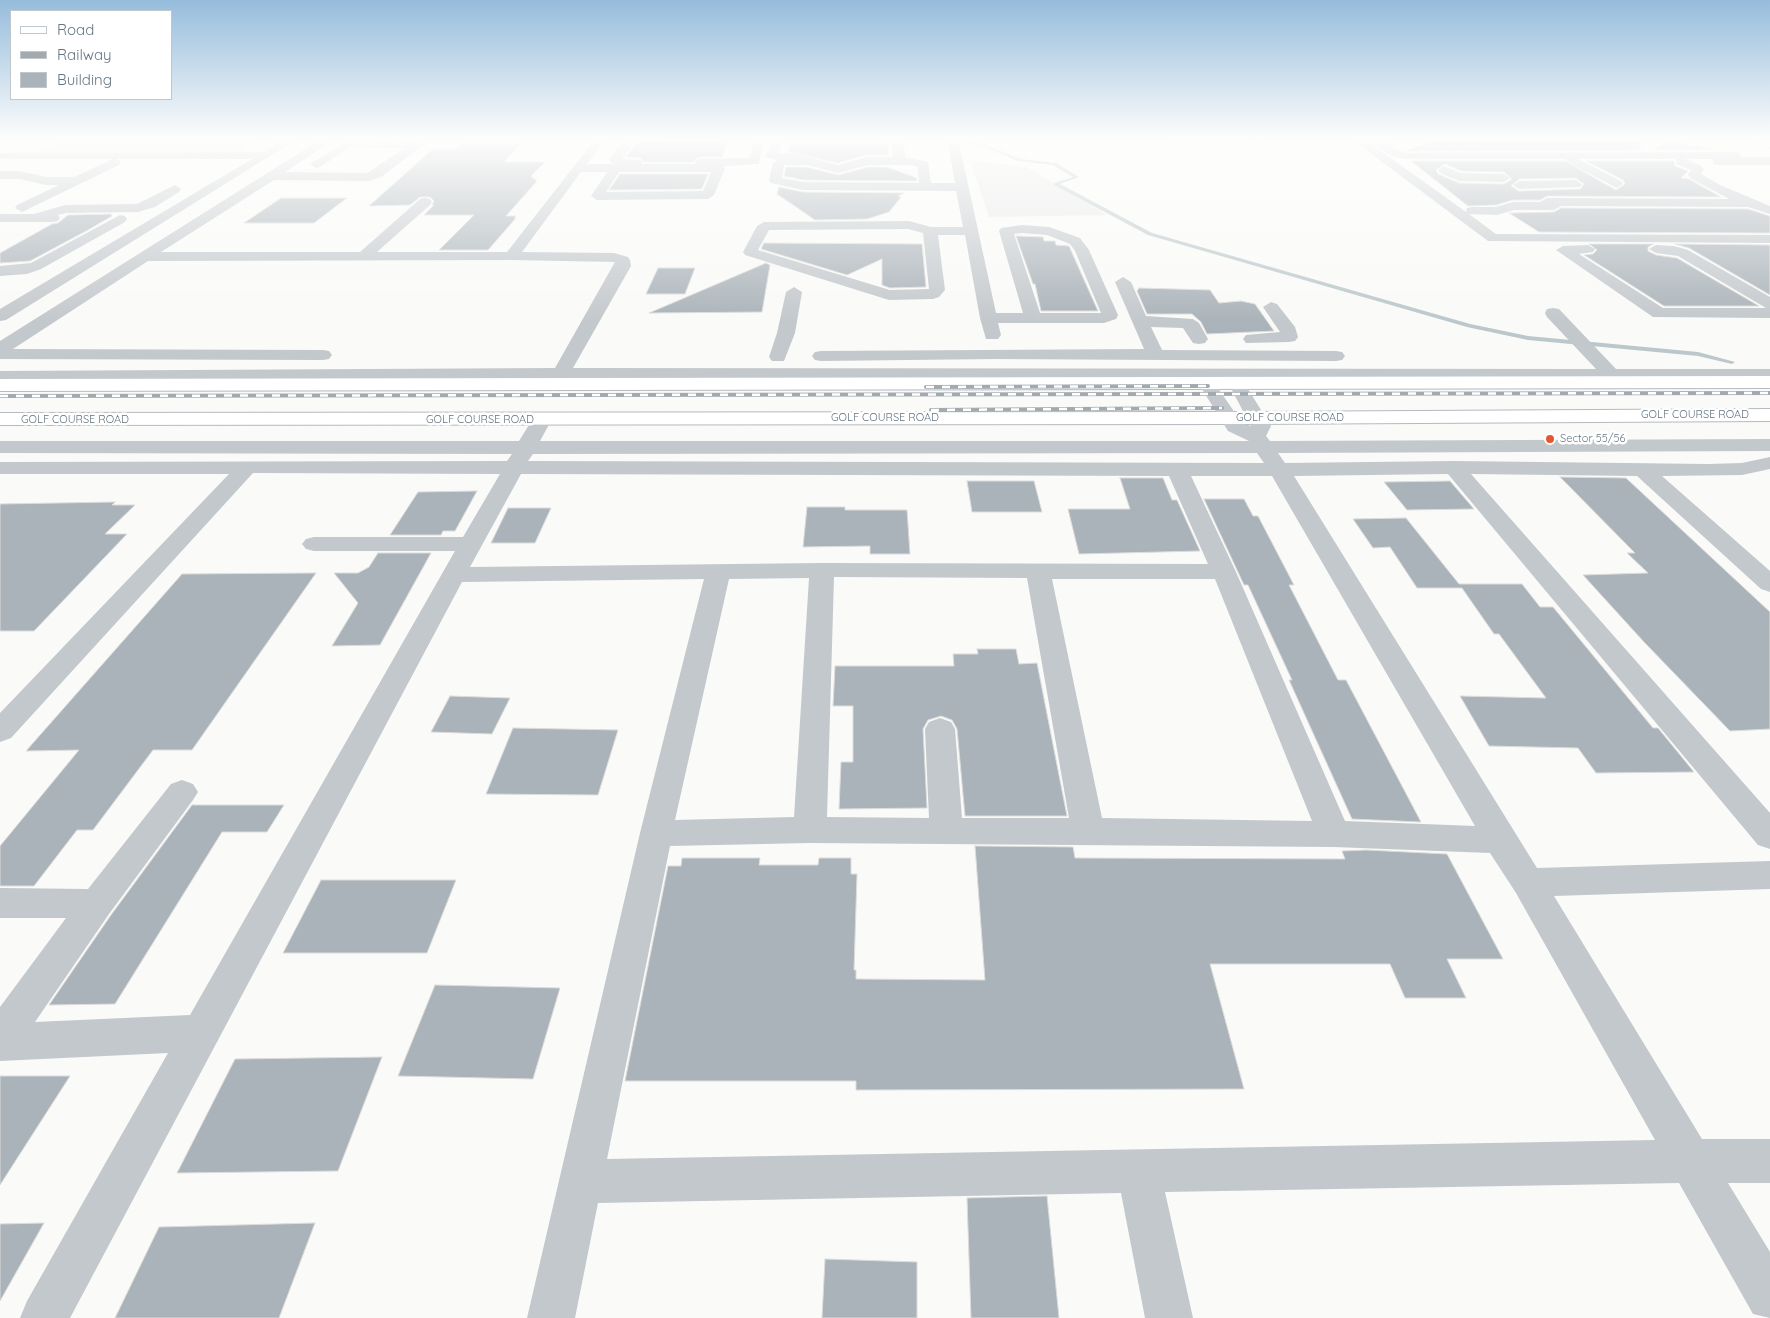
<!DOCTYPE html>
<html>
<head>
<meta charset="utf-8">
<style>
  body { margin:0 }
  #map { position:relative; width:1770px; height:1318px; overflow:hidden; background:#fafaf8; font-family:Quicksand,sans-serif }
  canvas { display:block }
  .legend { position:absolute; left:10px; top:10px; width:162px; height:90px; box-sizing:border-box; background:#fff; border:1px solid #c1c8cd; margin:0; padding:6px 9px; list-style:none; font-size:15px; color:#657683 }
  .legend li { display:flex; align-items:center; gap:10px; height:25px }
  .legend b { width:25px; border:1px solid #c1c8cd }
</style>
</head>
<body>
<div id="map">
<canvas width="1770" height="1318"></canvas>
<ul class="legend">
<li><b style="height:6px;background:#fff"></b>Road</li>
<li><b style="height:6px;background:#a2aab0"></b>Railway</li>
<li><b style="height:14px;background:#aab3b9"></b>Building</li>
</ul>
</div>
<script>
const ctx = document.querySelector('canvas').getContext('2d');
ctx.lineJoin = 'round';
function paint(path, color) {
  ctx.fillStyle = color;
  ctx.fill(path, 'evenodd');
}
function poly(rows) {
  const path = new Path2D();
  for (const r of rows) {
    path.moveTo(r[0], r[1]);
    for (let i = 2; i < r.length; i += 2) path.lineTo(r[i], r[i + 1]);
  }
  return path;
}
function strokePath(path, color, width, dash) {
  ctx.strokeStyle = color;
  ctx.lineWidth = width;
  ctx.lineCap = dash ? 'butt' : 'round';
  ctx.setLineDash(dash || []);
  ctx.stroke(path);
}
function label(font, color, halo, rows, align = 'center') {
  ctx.font = font + ' Quicksand,sans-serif';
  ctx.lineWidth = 5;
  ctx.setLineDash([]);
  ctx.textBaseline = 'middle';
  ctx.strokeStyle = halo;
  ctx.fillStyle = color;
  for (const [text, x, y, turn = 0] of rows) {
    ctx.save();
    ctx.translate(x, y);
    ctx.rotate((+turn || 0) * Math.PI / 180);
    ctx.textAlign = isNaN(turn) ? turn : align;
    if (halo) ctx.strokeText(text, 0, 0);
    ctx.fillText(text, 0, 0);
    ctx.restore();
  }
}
paint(poly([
  [70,138,265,138,241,152,37,152],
  [970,160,1026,167,1107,215,989,217]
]), '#e8e9e9');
paint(poly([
  [961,139,986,145,1021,159,1056,163,1079,177,1060,184,1152,233,1470,324,1528,336,1698,352,1735,362,1732,364,1698,356,1528,340,1467,327,1148,235,1054,185,1054,183,1073,177,1053,165,1018,161,984,147,960,141,961,139]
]), '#bbc7cb');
const building = poly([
  [1440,138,1639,138,1641,150,1405,151,1440,138],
  [639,139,668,140,728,140,722,157,700,157,696,158,694,162,643,162,641,158,626,157,639,139],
  [1668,141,1711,149,1654,150,1668,141],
  [461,144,520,144,504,162,545,162,531,176,537,181,506,216,516,216,514,218,516,218,488,250,439,250,474,215,424,215,434,205,432,205,434,201,430,197,420,197,410,205,369,206,433,149,455,149,461,144],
  [888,144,888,155,866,155,838,163,788,152,790,145,888,144],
  [1411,161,1565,161,1616,190,1625,184,1623,180,1586,161,1674,161,1675,166,1688,171,1681,178,1689,179,1721,197,1547,196,1540,200,1513,200,1496,205,1468,206,1411,161],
  [1445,164,1461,171,1504,172,1512,179,1504,184,1459,183,1438,174,1436,170,1445,164],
  [1576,178,1584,184,1580,189,1519,191,1511,186,1519,179,1576,178],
  [786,167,807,167,838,175,868,167,887,167,917,178,917,181,803,180,784,176,786,167],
  [620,174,708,174,702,189,609,190,620,174],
  [779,187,803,192,904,193,898,196,901,197,889,212,867,219,815,220,777,194,779,187],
  [281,198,347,198,314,223,244,223,281,198],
  [1561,208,1748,209,1770,216,1770,233,1539,232,1509,213,1554,212,1561,208],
  [111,214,112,216,88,230,30,261,0,263,0,253,52,224,58,223,68,215,111,214],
  [1016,236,1043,237,1044,241,1055,241,1056,245,1069,246,1098,311,1041,311,1035,284,1033,284,1016,236],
  [764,243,922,244,926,287,890,288,882,285,882,259,847,275,761,249,764,243],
  [1589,244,1654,244,1648,247,1648,251,1656,255,1677,258,1759,306,1664,306,1584,255,1593,254,1597,250,1589,244],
  [1675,244,1770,245,1770,295,1689,248,1675,244],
  [766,263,770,265,762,312,649,313,766,263],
  [658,268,695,268,685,294,646,294,658,268],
  [1139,288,1210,290,1219,303,1241,301,1255,304,1274,331,1207,334,1201,322,1192,314,1147,314,1137,291,1139,288],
  [1560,477,1626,478,1770,612,1770,729,1730,731,1644,642,1583,575,1648,573,1627,553,1635,553,1560,477],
  [1120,478,1163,478,1172,500,1177,500,1200,551,1079,554,1068,509,1130,509,1120,478],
  [967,481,1034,481,1042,512,972,512,967,481],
  [1450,481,1474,509,1407,510,1384,482,1450,481],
  [477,491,455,531,443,531,441,535,390,535,418,492,477,491],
  [1204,499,1244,499,1253,516,1258,516,1294,585,1289,585,1338,680,1346,680,1421,822,1352,819,1289,680,1292,680,1248,585,1244,585,1204,499],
  [115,502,112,505,135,505,105,534,127,534,34,631,0,631,0,504,115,502],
  [807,507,845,507,845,510,907,510,910,554,870,554,870,546,803,547,807,507],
  [508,508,551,508,535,543,491,543,508,508],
  [1406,518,1459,584,1522,584,1540,607,1553,607,1653,728,1658,728,1694,772,1596,773,1578,748,1489,746,1460,696,1546,698,1499,634,1494,634,1462,588,1417,588,1390,547,1373,548,1353,519,1406,518],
  [378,553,431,553,380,645,332,646,358,603,334,573,358,573,369,567,378,553],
  [316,573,192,750,153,750,93,830,77,830,34,886,0,886,0,846,79,750,26,751,182,574,316,573],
  [977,649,1016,649,1019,664,1037,663,1067,816,965,816,957,729,952,720,941,716,928,720,923,729,927,808,839,809,841,762,853,762,853,706,833,706,835,666,954,666,953,654,978,654,977,649],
  [450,696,510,698,492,734,431,732,450,696],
  [513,728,618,730,598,795,486,794,513,728],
  [192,805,284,805,267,832,222,832,115,1004,49,1005,111,915,192,805],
  [975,846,1073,847,1075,858,1345,859,1342,851,1366,850,1447,854,1503,959,1447,959,1466,998,1405,998,1390,964,1210,964,1244,1089,856,1090,856,1081,625,1081,668,866,681,866,682,858,760,858,759,865,818,865,819,858,851,858,851,874,857,874,854,970,856,970,856,979,985,980,975,846],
  [321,880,456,880,427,953,283,953,321,880],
  [435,985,560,988,533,1079,398,1076,435,985],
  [382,1057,338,1171,177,1173,235,1059,382,1057],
  [0,1076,70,1076,0,1185,0,1076],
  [1047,1196,1059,1318,971,1318,967,1198,1047,1196],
  [44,1223,0,1301,0,1224,44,1223],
  [315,1223,279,1318,115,1318,159,1227,315,1223],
  [825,1259,917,1262,917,1318,822,1318,825,1259]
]);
paint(building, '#aab3b9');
strokePath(building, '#dcdcda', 1);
const major = poly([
  [1750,138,1765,138,1770,141,1770,148,1750,138],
  [1770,376,1770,388,0,391,0,379,1770,376],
  [1770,409,1770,421,1243,424,0,425,0,413,1243,412,1770,409]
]);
strokePath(major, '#b5babe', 2);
paint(poly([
  [285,138,299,138,6,320,0,321,0,309,252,159,117,159,121,162,119,165,22,212,15,208,17,205,59,185,46,185,20,179,0,179,0,171,20,171,46,177,74,177,113,159,0,159,0,153,264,152,285,138],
  [323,138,336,138,285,172,367,173,405,148,350,147,320,167,316,168,310,164,348,141,417,142,423,145,381,177,368,181,274,180,161,252,360,252,420,199,425,198,430,199,432,202,430,205,377,252,507,252,596,138,607,138,587,164,613,164,609,160,626,138,637,138,622,159,641,160,642,164,695,164,696,160,700,159,750,158,753,138,764,138,759,164,723,166,725,168,714,195,708,199,597,200,591,196,607,172,581,172,522,252,614,253,628,257,630,260,631,266,573,368,1596,369,1547,317,1545,313,1547,309,1553,308,1559,309,1616,369,1770,369,1770,381,1626,381,1625,386,1618,388,1611,386,1606,381,1243,381,1271,426,1266,436,1270,441,1770,439,1770,451,1278,453,1285,463,1454,461,1708,464,1742,463,1770,457,1770,469,1742,475,1662,476,1770,571,1770,592,1761,589,1637,476,1471,474,1770,813,1770,849,1758,845,1448,474,1294,476,1537,868,1770,861,1770,889,1554,896,1702,1139,1770,1139,1770,1183,1728,1183,1770,1252,1770,1318,1753,1314,1679,1183,1165,1192,1193,1318,1145,1318,1121,1193,598,1203,575,1318,527,1318,640,833,704,579,462,582,70,1318,20,1318,27,1301,168,1053,0,1061,0,1007,66,918,0,918,0,888,88,889,171,784,182,780,193,784,198,792,193,800,109,914,35,1022,190,1015,455,551,314,551,306,549,302,544,306,539,314,537,463,537,500,474,253,473,11,738,0,742,0,713,229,474,0,474,0,462,507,461,512,454,0,453,0,441,519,441,535,415,542,413,549,415,552,419,540,441,1249,441,1228,431,1197,381,567,379,561,389,554,391,547,389,545,385,548,379,0,383,0,371,555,368,615,262,511,260,148,261,13,349,323,350,329,351,332,355,329,359,323,360,0,359,0,341,323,138],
  [619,172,711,172,703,191,606,192,619,172],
  [1213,381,1227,381,1251,426,1242,423,1213,381],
  [1257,453,1264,463,528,461,533,454,1257,453],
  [521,474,1169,476,1208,564,822,563,470,567,521,474],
  [1191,476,1272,476,1475,826,1345,821,1236,572,1191,476],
  [834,577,1027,578,1069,818,962,818,955,729,951,722,940,718,929,722,925,729,929,818,827,817,834,577],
  [809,578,794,817,675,820,729,579,809,578],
  [1052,579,1215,579,1312,821,1102,818,1052,579],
  [810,843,1334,847,1490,853,1516,893,1655,1140,607,1159,670,846,810,843],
  [773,138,789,138,781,143,779,153,797,154,838,165,867,157,893,157,892,145,882,138,897,138,904,143,905,157,928,162,931,183,955,183,947,138,958,138,996,313,1023,313,999,231,1001,228,1022,225,1049,227,1080,238,1089,250,1118,315,1116,319,1104,323,998,323,1001,335,998,339,986,339,980,318,965,235,938,235,945,290,939,297,933,299,889,300,745,255,743,252,757,226,764,222,909,221,931,227,963,227,956,191,803,190,771,183,769,180,773,163,777,160,768,158,766,156,773,138],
  [784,165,807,165,838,173,868,165,910,165,918,167,919,183,803,182,782,178,784,165],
  [908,229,923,233,929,289,890,290,758,250,769,230,908,229],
  [1022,233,1047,235,1070,244,1075,251,1101,313,1040,313,1014,234,1022,233],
  [1155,138,1307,138,1302,141,1178,143,1160,141,1155,138],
  [1350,138,1363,138,1466,212,1467,208,1472,207,1496,207,1513,202,1540,202,1547,198,1729,199,1690,178,1688,175,1691,170,1676,164,1676,159,1578,159,1621,181,1623,184,1617,188,1567,162,1566,159,1405,159,1391,156,1375,145,1375,141,1383,141,1399,151,1405,153,1736,152,1740,153,1740,157,1770,157,1770,165,1717,165,1713,164,1713,159,1685,159,1702,166,1704,169,1701,174,1720,185,1770,206,1770,214,1748,207,1561,206,1554,210,1514,210,1497,215,1469,214,1496,234,1770,235,1770,243,1488,241,1350,138],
  [1444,166,1461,173,1504,174,1510,178,1504,182,1459,181,1440,173,1438,170,1444,166],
  [1576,180,1582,184,1580,187,1519,189,1513,185,1519,181,1576,180],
  [175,185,181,189,179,192,155,207,138,212,66,213,58,215,60,218,58,221,53,222,0,222,0,214,34,214,65,205,137,204,175,185],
  [120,215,125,216,127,219,125,222,41,269,27,274,0,276,0,266,31,263,120,215],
  [1588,245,1595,249,1593,252,1579,254,1663,308,1766,308,1678,256,1656,253,1649,249,1656,245,1674,246,1688,250,1770,297,1770,318,1653,317,1556,250,1563,246,1588,245],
  [1123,277,1131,282,1146,316,1193,319,1199,323,1208,339,1205,343,1199,344,1193,343,1183,328,1151,327,1162,350,1336,351,1342,352,1345,356,1342,360,1336,361,995,359,821,361,815,360,812,356,815,352,821,351,1144,349,1115,282,1123,277],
  [794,287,802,292,795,333,784,361,772,361,769,357,777,333,786,292,794,287],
  [1271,302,1277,304,1295,327,1298,337,1295,341,1289,342,1246,343,1243,339,1246,335,1280,332,1263,307,1271,302]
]), '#c3c8cc');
paint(major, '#fff');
const rail = poly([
  [926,387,1208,386],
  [0,396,1770,393],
  [931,410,1222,408]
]);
strokePath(rail, '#a2aab0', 4);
strokePath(rail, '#fff', 2.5, [8]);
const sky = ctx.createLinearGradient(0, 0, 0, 323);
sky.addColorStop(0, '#96bcdc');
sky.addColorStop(0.43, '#fdfdfc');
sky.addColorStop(1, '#fdfdfc00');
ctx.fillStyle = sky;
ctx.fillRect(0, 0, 1770, 323);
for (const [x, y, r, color] of [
  [1550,439,5,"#e4572e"]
]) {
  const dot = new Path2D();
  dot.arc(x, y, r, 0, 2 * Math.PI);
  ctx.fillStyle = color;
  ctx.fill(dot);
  strokePath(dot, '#fff', 2);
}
label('11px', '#657683', '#fff', [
  ["GOLF COURSE ROAD",1695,415],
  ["GOLF COURSE ROAD",885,418],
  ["GOLF COURSE ROAD",1290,418],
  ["GOLF COURSE ROAD",75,420],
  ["GOLF COURSE ROAD",480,420]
]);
label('11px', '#657683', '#fff', [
  ["Sector 55/56",1560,439]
], 'left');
</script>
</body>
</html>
